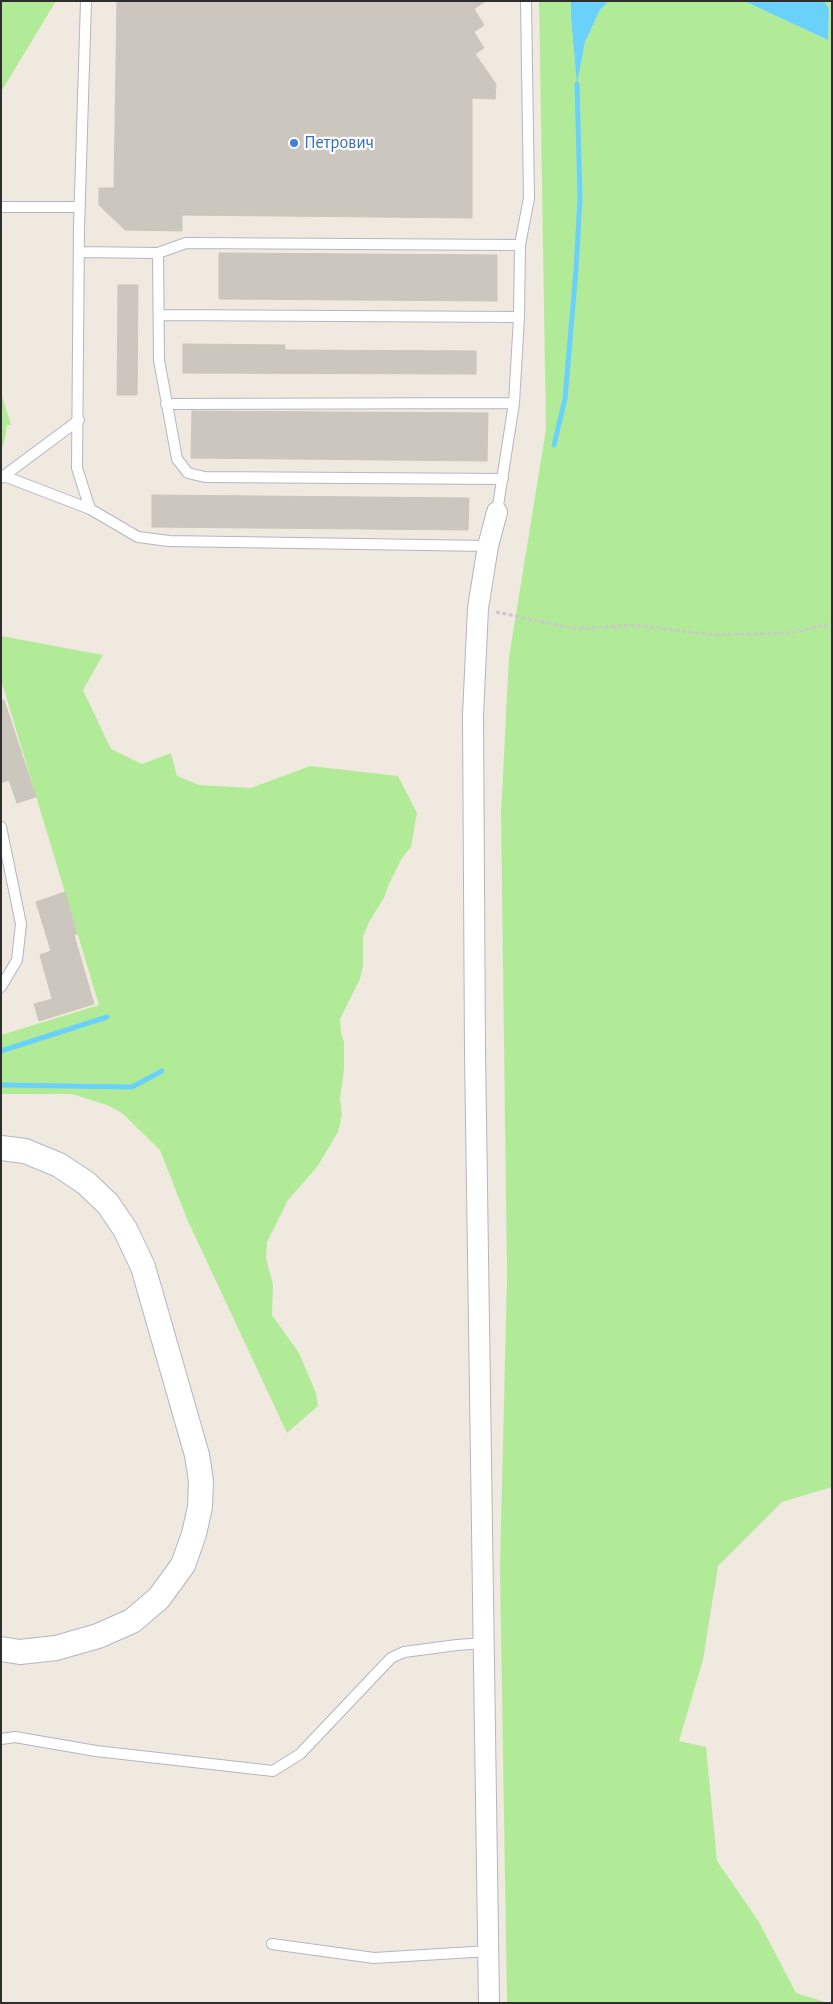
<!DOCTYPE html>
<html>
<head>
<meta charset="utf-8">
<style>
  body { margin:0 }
  #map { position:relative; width:833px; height:2004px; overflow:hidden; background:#f0e9e0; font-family:"Alegreya Sans",sans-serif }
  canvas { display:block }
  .frame { position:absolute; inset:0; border:2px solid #2e2e2e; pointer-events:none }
</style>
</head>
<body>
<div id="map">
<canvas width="833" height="2004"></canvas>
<div class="frame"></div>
</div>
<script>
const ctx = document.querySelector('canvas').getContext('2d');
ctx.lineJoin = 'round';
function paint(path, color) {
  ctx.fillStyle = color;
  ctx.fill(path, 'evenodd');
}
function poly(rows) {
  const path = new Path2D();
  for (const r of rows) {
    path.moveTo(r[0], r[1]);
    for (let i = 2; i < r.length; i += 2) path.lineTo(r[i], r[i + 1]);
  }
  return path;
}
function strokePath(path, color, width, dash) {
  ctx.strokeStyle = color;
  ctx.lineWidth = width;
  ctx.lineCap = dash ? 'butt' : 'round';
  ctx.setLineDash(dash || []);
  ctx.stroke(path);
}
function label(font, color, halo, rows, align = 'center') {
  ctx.font = font + ' "Alegreya Sans",sans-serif';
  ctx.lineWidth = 4.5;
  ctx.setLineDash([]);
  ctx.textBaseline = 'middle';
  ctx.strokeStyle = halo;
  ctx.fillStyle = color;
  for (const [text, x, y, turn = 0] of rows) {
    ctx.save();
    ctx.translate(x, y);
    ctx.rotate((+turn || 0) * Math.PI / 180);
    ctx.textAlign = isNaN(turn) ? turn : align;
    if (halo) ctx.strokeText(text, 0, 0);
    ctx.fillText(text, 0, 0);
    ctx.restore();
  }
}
paint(poly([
  [1,1,56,1,1,92],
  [539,1,571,1,571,18,577,82,585,42,600,10,609,1,744,1,828,40,829,9,824,1,832,1,832,1487,782,1502,718,1566,703,1660,679,1741,706,1747,717,1861,759,1922,796,1993,828,2003,507,2003,500,1568,507,1276,501,813,509,657,546,429],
  [1,393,11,425,7,425,5,439,1,450],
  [1,636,103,655,83,690,111,749,142,764,171,753,177,776,199,785,251,788,310,766,398,776,417,813,411,847,402,858,389,884,384,898,369,922,363,937,363,966,360,979,340,1019,341,1033,344,1042,344,1069,340,1099,342,1115,338,1132,317,1167,288,1200,267,1242,266,1258,273,1285,272,1315,299,1353,316,1393,318,1406,287,1433,187,1219,160,1150,122,1113,107,1105,72,1094,1,1094,1,1035,99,1005,1,680]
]), '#b2eb98');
paint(poly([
  [571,1,609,1,600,10,585,42,577,84,571,18],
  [744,1,824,1,829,9,828,40]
]), '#6ad1fb');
strokePath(poly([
  [554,445,565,399,576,270,580,198,577,84],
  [1,1051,107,1017],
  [1,1085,132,1087,162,1071]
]), '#6ad1fb', 5);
const building = poly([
  [117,1,486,1,474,9,484,25,474,32,484,48,475,54,496,84,495,99,472,98,472,218,182,215,182,231,125,230,99,205,99,188,114,188,117,1],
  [219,253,497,255,497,301,219,299,219,253],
  [118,285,138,285,137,395,117,395,118,285],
  [183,344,285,345,285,350,476,351,476,374,183,373,183,344],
  [192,411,488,413,487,461,191,458,192,411],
  [152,495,469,498,468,530,152,527,152,495],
  [4,700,36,797,17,803,9,780,1,783,1,701,4,700],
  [65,892,77,934,74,935,94,1004,39,1021,34,1004,52,999,40,955,51,951,36,902,65,892]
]);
paint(building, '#cbc7be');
strokePath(building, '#ccc6b8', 1);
const service = poly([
  [86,1,79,227,77,468,90,509,138,537,169,541,488,546],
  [1,207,80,207],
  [79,252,158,253,186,243,520,245],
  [158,253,159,360,177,459,188,473,205,477,503,479],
  [159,315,519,317],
  [166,404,514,403],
  [4,476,90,509],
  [1,478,79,420],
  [497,512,514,403,519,317,520,245,529,198,526,1],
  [1,827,21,924,17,960,1,987],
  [1,1739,15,1737,96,1751,273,1771,300,1754,391,1658,404,1652,457,1645,485,1643],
  [272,1944,374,1958,489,1951]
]);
const minor = poly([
  [489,2003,475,1052,473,715,478,608,488,546,497,512]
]);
const tertiary = poly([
  [1,1148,25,1151,59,1165,86,1183,108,1204,125,1229,143,1267,197,1455,201,1481,200,1507,194,1534,183,1565,159,1598,132,1621,98,1636,56,1648,20,1652,1,1649]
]);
strokePath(service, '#b3b6c2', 12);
strokePath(minor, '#b3b6c2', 22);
strokePath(tertiary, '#b3b6c2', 26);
strokePath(poly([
  [496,612,577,629,635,625,712,635,790,633,832,624]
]), '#c9c9c9', 3, [4, 2.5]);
strokePath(service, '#fff', 10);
strokePath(minor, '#fff', 20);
strokePath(tertiary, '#fff', 24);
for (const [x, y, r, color] of [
  [294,143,5,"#3f7fe0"]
]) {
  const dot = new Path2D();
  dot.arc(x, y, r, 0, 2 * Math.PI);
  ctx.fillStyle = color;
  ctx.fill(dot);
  strokePath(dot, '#fff', 2);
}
label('18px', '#366cbe', '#fff', [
  ["Петрович",304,143]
], 'left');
</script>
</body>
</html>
